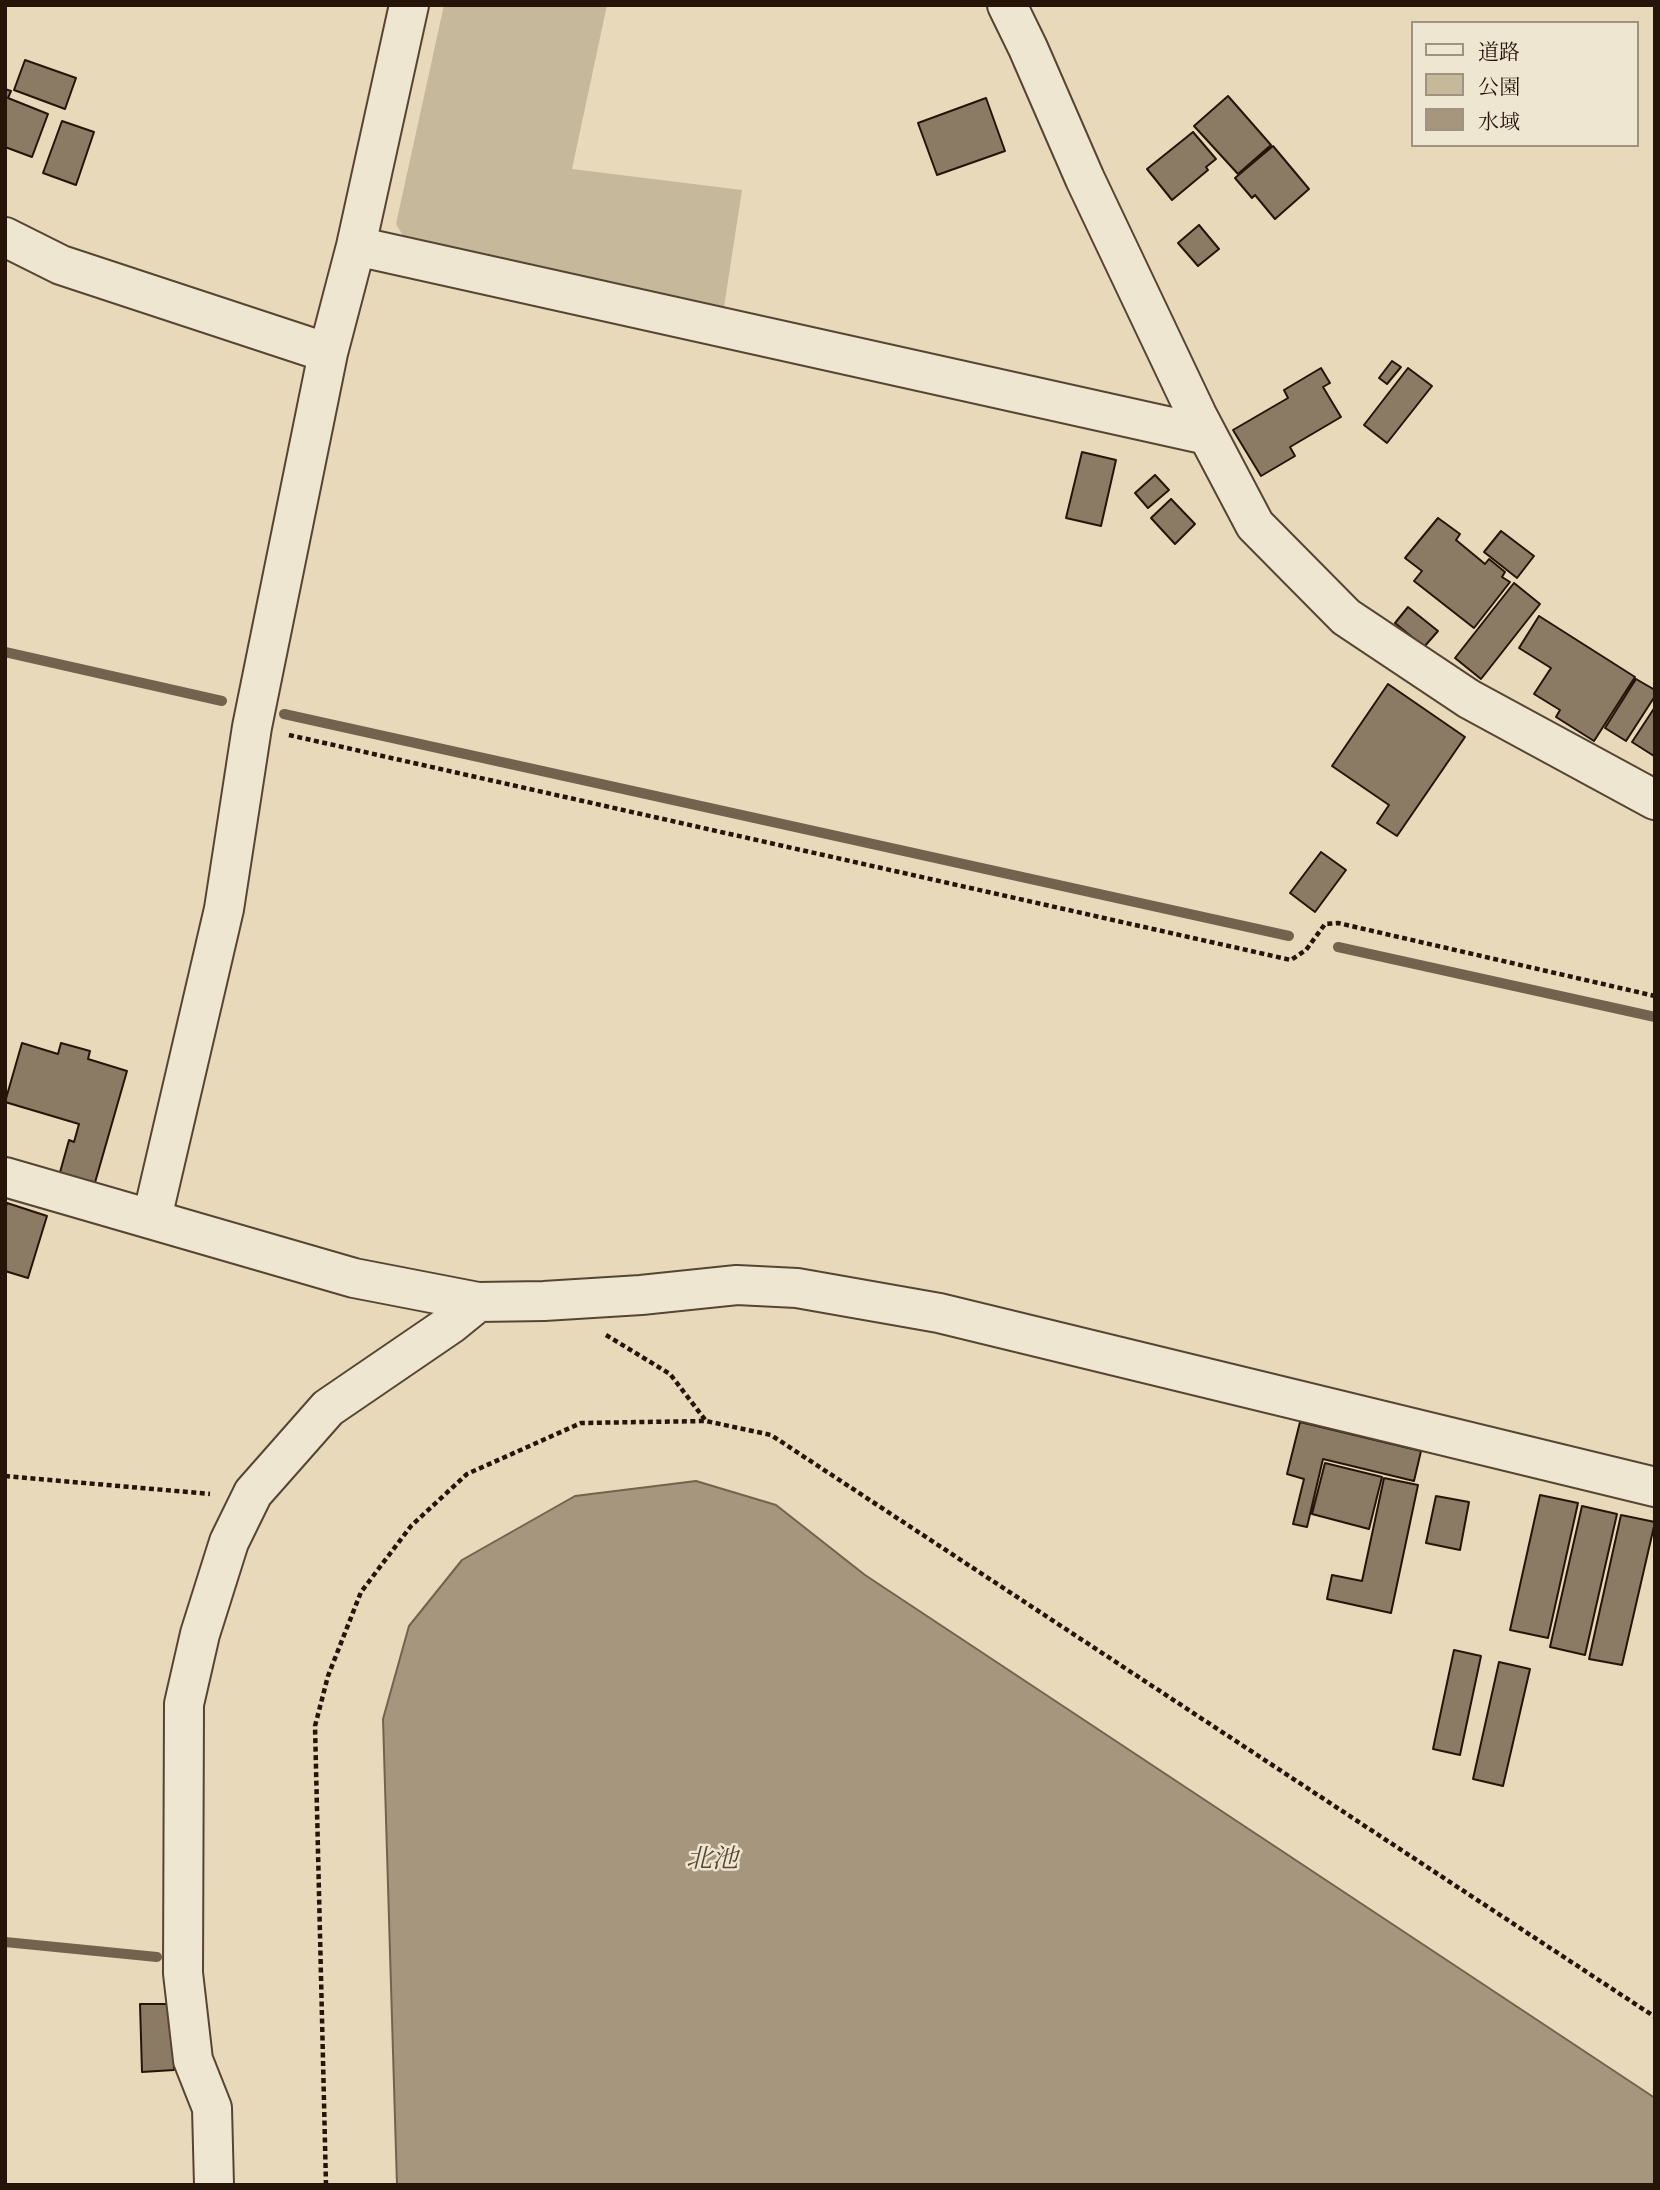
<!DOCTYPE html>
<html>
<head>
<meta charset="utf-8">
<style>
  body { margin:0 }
  #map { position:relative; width:1660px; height:2190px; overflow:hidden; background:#e7d9b9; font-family:"IM FELL Great Primer","Noto Serif JP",serif }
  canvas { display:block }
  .frame { position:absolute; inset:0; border:7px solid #271408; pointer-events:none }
  .legend { position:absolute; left:1411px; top:21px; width:228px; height:126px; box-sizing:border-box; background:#efe6d2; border:2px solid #9f9281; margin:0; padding:9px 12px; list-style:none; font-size:21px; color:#271408 }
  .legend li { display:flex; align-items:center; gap:14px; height:35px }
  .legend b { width:35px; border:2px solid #9f9281 }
</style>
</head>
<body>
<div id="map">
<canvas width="1660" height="2190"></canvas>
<div class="frame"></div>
<ul class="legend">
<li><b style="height:9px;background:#efe6d2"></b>道路</li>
<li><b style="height:19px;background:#c6b89b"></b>公園</li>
<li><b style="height:19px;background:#a6967d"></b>水域</li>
</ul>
</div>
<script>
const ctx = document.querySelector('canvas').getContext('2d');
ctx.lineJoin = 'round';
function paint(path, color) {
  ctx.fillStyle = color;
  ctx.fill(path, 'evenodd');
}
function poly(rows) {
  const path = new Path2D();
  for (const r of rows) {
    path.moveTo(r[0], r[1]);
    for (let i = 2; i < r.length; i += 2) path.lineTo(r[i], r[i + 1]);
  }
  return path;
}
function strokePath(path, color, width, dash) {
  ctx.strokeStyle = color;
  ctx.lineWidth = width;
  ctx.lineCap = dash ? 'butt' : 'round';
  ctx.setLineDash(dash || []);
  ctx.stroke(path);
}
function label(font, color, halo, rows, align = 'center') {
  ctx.font = font + ' "IM FELL Great Primer","Noto Serif JP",serif';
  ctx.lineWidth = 5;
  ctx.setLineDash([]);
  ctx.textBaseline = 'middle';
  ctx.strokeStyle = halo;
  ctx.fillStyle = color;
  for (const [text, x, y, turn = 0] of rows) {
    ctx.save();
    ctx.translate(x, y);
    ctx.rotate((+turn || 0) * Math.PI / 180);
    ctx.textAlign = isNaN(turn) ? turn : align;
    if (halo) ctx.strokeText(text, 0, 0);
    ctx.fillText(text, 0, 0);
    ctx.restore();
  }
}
paint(poly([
  [444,5,607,5,572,169,742,190,724,307,405,239,396,224]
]), '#c6b89b');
const water = poly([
  [696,1481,776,1505,865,1575,1655,2098,1655,2185,397,2185,383,1719,409,1626,462,1560,575,1496,696,1481]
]);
paint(water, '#a6967d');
strokePath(water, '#73624e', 2);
strokePath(poly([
  [5,652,222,701],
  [284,714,1289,936],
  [1338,947,1655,1017],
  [5,1942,157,1957]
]), '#73624e', 10);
const building = poly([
  [25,60,76,78,65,109,14,90,25,60],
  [5,89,11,91,8,98,48,114,32,157,5,147,5,89],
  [1228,96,1271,145,1238,174,1194,126,1228,96],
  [986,98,1005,151,937,175,918,123,986,98],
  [62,121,94,132,76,185,43,173,62,121],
  [1193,132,1216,159,1206,167,1208,170,1172,200,1147,169,1193,132],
  [1273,146,1309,189,1275,219,1255,195,1252,198,1235,178,1273,146],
  [1199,225,1219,249,1198,266,1178,243,1199,225],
  [1392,361,1401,367,1387,384,1379,378,1392,361],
  [1321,368,1330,383,1323,387,1341,417,1290,447,1295,456,1261,476,1233,430,1288,398,1284,390,1321,368],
  [1408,368,1432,386,1387,443,1364,425,1408,368],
  [1082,452,1116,460,1101,526,1066,518,1082,452],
  [1155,475,1169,490,1148,508,1135,493,1155,475],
  [1171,499,1195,524,1175,544,1151,518,1171,499],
  [1438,518,1460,534,1456,540,1485,564,1489,559,1505,572,1502,577,1510,582,1474,628,1414,581,1422,571,1405,558,1438,518],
  [1501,531,1534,556,1517,578,1484,552,1501,531],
  [1514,583,1540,604,1481,679,1455,658,1514,583],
  [1408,607,1438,631,1424,647,1395,623,1408,607],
  [1539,616,1635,677,1594,741,1556,717,1560,710,1534,694,1551,668,1519,648,1539,616],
  [1636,679,1655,690,1655,696,1626,741,1605,728,1636,679],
  [1388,684,1465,737,1397,836,1377,823,1389,805,1332,766,1388,684],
  [1655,707,1655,755,1654,756,1632,742,1655,707],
  [1321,852,1346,870,1315,912,1290,893,1321,852],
  [22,1043,58,1054,61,1043,90,1051,88,1059,127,1071,94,1186,59,1176,69,1140,74,1142,79,1124,5,1102,22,1043],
  [7,1203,47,1216,28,1278,5,1271,5,1210,7,1203],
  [1300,1422,1421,1451,1414,1481,1323,1459,1307,1527,1293,1524,1304,1479,1287,1474,1300,1422],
  [1325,1463,1382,1477,1369,1529,1312,1514,1325,1463],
  [1384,1478,1418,1485,1391,1613,1327,1599,1332,1575,1362,1581,1384,1478],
  [1540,1495,1578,1503,1548,1638,1510,1630,1540,1495],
  [1436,1496,1469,1502,1460,1550,1426,1543,1436,1496],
  [1582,1506,1617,1514,1585,1655,1550,1647,1582,1506],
  [1621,1515,1655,1522,1622,1665,1589,1659,1621,1515],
  [1454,1650,1481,1656,1460,1755,1433,1749,1454,1650],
  [1499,1662,1530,1669,1503,1786,1473,1779,1499,1662],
  [140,2004,173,2004,174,2070,142,2072,140,2004]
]);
paint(building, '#8b7a64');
strokePath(building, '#271408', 2);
const street = poly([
  [1007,5,1028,48,1085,179,1197,415,1255,525,1346,617,1469,699,1655,800],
  [5,237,61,265,328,353],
  [356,246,1207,435],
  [5,1177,354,1278,478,1302,544,1301,641,1295,737,1285,797,1288,939,1313,1655,1487],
  [152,1218,224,909,252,727,328,353,356,246,409,5],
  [214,2185,212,2108,193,2060,183,1973,184,1704,200,1634,229,1542,253,1493,328,1408,451,1324,478,1302]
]);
strokePath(street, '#574534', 42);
strokePath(poly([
  [289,735,1291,960,1306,950,1325,924,1338,923,1655,996],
  [606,1335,670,1374,706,1421],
  [5,1476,210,1494],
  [326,2185,315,1726,328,1676,361,1592,411,1526,467,1474,581,1423,706,1421,771,1435,1655,2017]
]), '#271408', 4.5, [5, 3.5]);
strokePath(street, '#efe6d2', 38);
label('italic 26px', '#5a4837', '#efe6d2', [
  ["北池",712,1861]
]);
</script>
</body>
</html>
